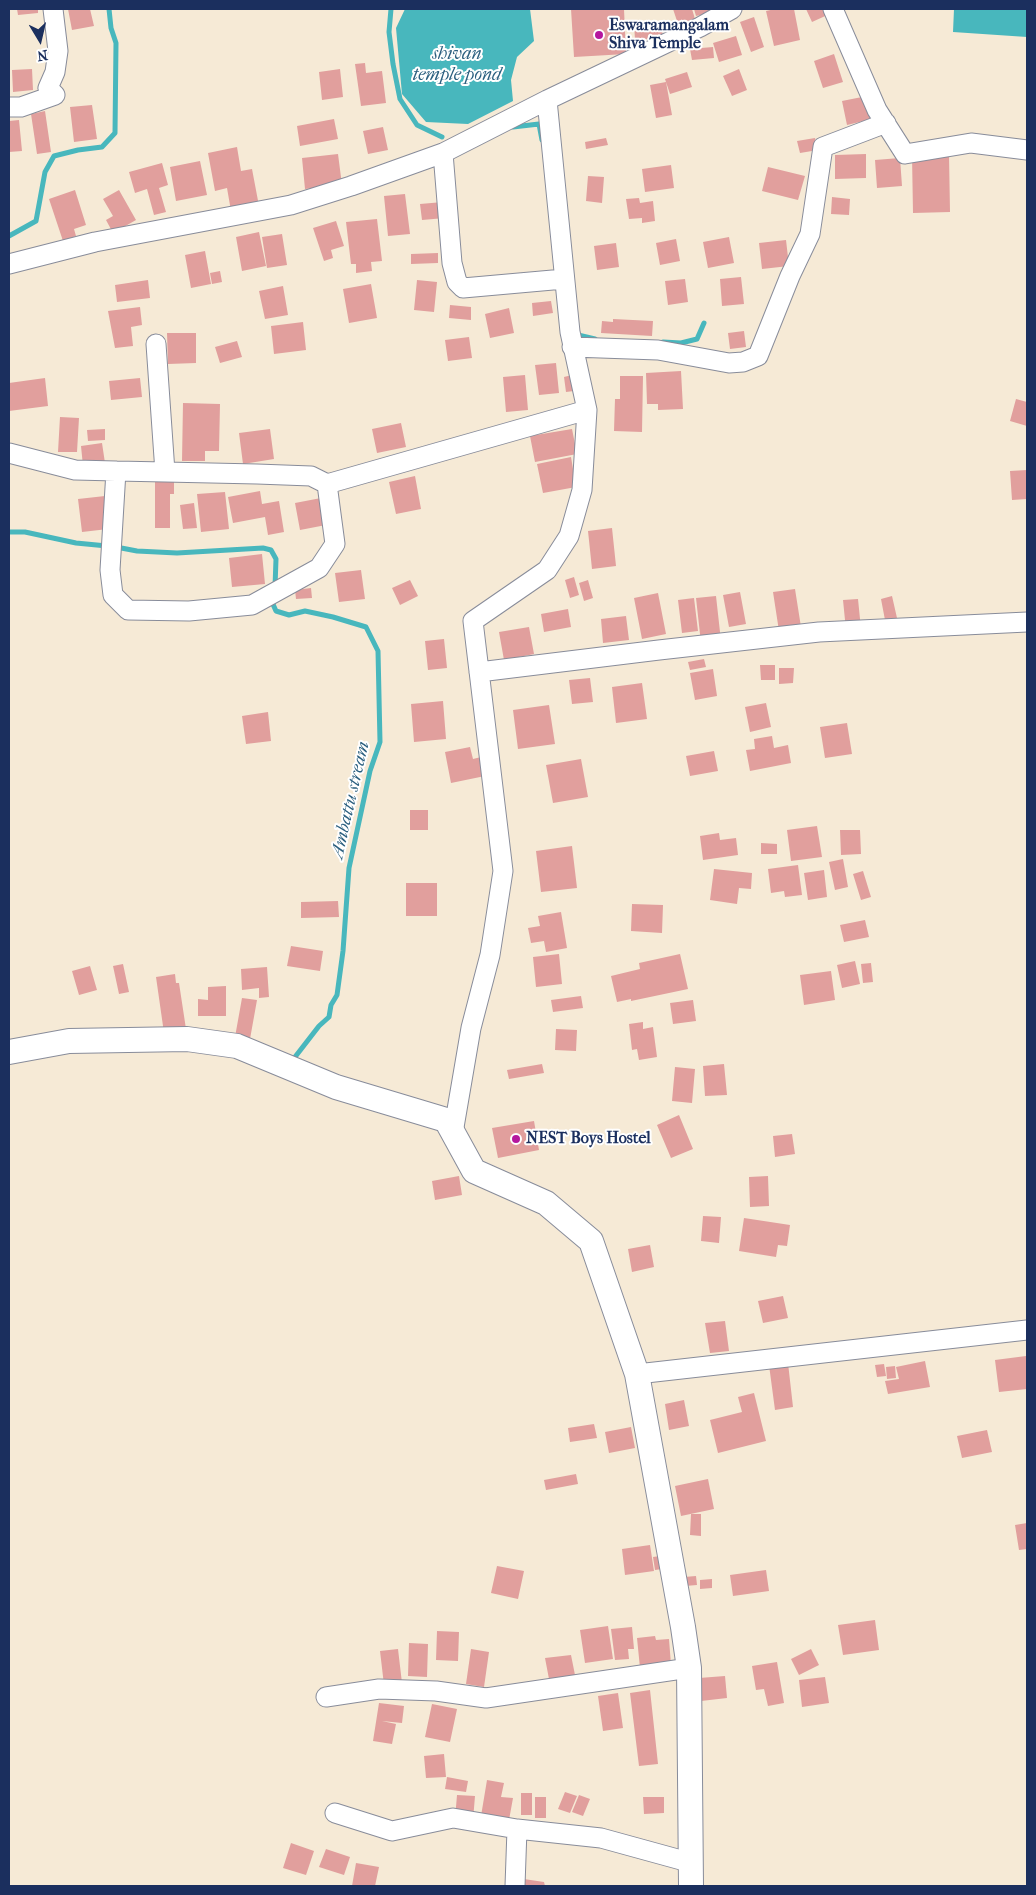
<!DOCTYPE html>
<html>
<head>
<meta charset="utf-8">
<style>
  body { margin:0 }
  #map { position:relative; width:1036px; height:1895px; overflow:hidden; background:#f6ead6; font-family:"IM FELL French Canon",serif }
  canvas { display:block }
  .frame { position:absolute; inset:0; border:10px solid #1b2f5e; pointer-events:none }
  .north { position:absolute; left:15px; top:15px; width:50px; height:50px; -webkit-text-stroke:4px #fff; paint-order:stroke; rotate:171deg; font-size:14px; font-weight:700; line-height:20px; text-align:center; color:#1b2f5e }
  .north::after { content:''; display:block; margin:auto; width:18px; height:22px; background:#1b2f5e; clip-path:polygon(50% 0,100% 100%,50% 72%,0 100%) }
</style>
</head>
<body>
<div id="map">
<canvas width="1036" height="1895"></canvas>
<div class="frame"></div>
<div class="north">N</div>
</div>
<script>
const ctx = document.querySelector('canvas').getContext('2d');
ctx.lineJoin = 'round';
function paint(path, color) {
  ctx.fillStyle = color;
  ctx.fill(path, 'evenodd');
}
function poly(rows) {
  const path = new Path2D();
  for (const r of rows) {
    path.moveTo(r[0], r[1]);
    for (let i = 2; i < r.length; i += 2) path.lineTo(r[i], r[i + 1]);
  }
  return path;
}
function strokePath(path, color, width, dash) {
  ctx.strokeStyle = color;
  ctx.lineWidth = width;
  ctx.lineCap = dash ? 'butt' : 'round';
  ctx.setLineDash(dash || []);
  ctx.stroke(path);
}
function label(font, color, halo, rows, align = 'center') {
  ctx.font = font + ' "IM FELL French Canon",serif';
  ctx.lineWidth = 4;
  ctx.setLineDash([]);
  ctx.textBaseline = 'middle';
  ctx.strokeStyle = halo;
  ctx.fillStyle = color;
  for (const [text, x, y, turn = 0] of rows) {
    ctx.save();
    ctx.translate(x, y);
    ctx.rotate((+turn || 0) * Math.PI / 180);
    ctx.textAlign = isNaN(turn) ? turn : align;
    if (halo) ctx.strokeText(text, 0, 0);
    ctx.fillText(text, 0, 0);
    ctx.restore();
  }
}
paint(poly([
  [405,9,530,9,534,41,517,57,511,80,513,101,468,124,426,122,402,94,396,28],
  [954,9,1027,9,1027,37,953,32]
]), '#48b7bd');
strokePath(poly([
  [391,9,389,32,393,64,400,99,417,125,442,137],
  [513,127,539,124,542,140],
  [9,236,36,221,45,172,54,156,78,150,102,147,115,133,116,43,111,28,109,9],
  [577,331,578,335,595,339],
  [663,342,681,343,697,339,704,323],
  [9,532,25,532,76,543,107,546],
  [116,547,137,551,177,553,263,548,271,550,276,559,275,587],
  [273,597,272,602,276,611,289,615,305,611,333,617,366,627,378,651,380,742,370,771,349,868,343,951,337,995,331,1005,329,1017,319,1026,295,1057]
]), '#48b7bd', 5);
paint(poly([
  [17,9,38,9,38,13,18,15],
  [68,9,90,9,94,26,72,30],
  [571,9,624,9,626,54,574,57],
  [673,9,692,9,695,19,678,24],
  [694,9,712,9,713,12,696,16],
  [775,9,794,9,800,40,774,46,766,11],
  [806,9,832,9,834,12,812,22],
  [754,17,764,47,751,52,740,22],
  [661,21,663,38,635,40,634,22],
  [736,36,742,55,719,62,713,43],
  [713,47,714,58,692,60,690,49],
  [834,54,843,82,823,88,814,61],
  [365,63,366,73,382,71,386,103,361,106,355,64],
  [32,69,33,90,13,92,12,70],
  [340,69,343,97,322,100,319,72],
  [739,69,747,90,732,96,723,76],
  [687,72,692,87,670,94,666,82,672,115,656,118,650,85,666,82,665,79],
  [867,96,872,119,847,125,842,101],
  [92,105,97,139,74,142,70,107],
  [45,111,51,152,37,154,31,114],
  [334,119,338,139,300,146,297,126],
  [19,120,22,151,9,152,9,121],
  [383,127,388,150,368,154,363,131],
  [606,138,608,145,586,149,585,142],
  [815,138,818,150,800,153,797,141],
  [237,147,241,171,252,169,259,206,231,211,227,188,215,191,208,153],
  [338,154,342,185,305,189,302,158],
  [866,154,866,178,835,179,835,155],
  [949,154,950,212,913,213,912,155],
  [900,158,902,186,877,188,875,160],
  [200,161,207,195,176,201,170,167],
  [162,163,168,185,159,188,166,212,154,215,147,189,135,193,129,172],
  [671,165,674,188,645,192,642,169],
  [768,167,805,176,798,200,762,191],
  [588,176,604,177,602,203,586,201],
  [75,190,86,225,74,229,76,236,63,241,49,199],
  [119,190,136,220,113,233,106,220,113,216,103,199],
  [405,194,410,234,388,236,384,196],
  [832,197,850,199,849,215,831,214],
  [639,198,640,203,653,201,655,221,642,223,642,218,629,219,626,199],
  [443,202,445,218,422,220,420,204],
  [377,219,382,261,371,262,372,271,356,273,356,264,351,264,346,222],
  [336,221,344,246,331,250,333,258,324,261,313,228],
  [259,232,266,266,242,271,236,237],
  [282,234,287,265,267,268,262,237],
  [729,237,734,263,708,268,703,242],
  [676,239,680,261,660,265,656,243],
  [786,240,789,266,762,269,759,243],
  [616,243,619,267,597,270,594,246],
  [205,251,211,284,191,288,185,255],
  [438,253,438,263,411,264,411,254],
  [220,271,222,282,212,284,210,273],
  [741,277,744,304,722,306,720,279],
  [685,279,688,302,668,305,665,281],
  [148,280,150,298,117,302,115,285],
  [417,280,437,282,434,312,414,310],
  [371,284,377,318,349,323,343,289],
  [283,286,288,315,265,319,259,291],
  [551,301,553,313,533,316,532,303],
  [450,305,471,307,471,320,449,318],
  [140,307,142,325,131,327,133,346,115,348,108,311],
  [509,308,514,333,490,338,485,314],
  [613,319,653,321,652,336,601,333,602,321,613,322],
  [303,322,306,350,274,354,271,326],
  [744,331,746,347,730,349,728,333],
  [167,333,196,333,196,363,168,364],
  [469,337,472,358,448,361,445,340],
  [237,341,242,357,220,363,215,347],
  [556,363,559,393,539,395,535,365],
  [681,371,683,409,658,410,658,404,647,404,646,373],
  [525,375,528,410,506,412,503,377],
  [572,375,574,391,566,392,564,377],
  [620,376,643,376,642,432,614,431,615,399,620,399],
  [45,378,48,406,9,411,9,383],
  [140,378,142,397,111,400,109,381],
  [1016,399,1027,402,1027,426,1010,421],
  [183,403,220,404,219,451,205,451,205,461,182,461],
  [60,417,79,418,77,452,58,452],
  [401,423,406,447,377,453,372,429],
  [105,429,105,440,88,441,87,430],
  [270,429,274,459,243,464,239,433],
  [572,429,577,454,535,462,530,436],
  [102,443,105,463,83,466,81,446],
  [571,457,576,487,543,493,537,464],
  [1027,470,1027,499,1012,500,1010,471],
  [415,476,421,509,396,514,389,482],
  [155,481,174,481,174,494,170,494,170,528,155,528],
  [260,491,262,504,279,501,284,532,268,535,265,517,233,523,228,497],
  [225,492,229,529,201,532,197,494],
  [105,496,108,529,82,532,78,499],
  [321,498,326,525,300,530,295,503],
  [194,503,197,528,183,529,180,505],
  [612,528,616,566,592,569,588,531],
  [262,554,265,584,232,587,229,558],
  [361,570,365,599,339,602,335,573],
  [574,577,579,595,570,598,565,580],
  [410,580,418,596,400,605,392,588],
  [588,580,593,598,584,601,579,583],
  [311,588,312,598,296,599,295,590],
  [795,589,801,627,779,631,773,592],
  [740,592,746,624,729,627,723,595],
  [658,593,666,634,642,639,634,598],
  [716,596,721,641,701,643,696,598],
  [892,596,897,618,885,620,881,599],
  [694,598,698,631,682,633,678,600],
  [858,599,861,629,846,630,843,600],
  [568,609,571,627,544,632,541,614],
  [626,616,629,640,603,643,601,619],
  [529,627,534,654,504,660,499,632],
  [444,639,447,668,428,670,425,641],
  [704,659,706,667,690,670,688,662],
  [760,665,775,665,775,680,761,680],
  [779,668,794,668,793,683,779,684],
  [713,669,717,696,695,700,690,673],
  [590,678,593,702,572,704,569,680],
  [642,683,647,719,616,723,612,687],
  [443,701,446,739,414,742,411,704],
  [766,703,771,727,750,732,745,707],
  [549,705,555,744,518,749,513,710],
  [268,712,271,741,246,744,242,716],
  [847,723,852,754,825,758,820,727],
  [772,736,774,748,788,745,791,763,750,771,746,750,755,749,754,739],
  [470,747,473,759,481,757,485,776,451,783,445,752],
  [714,751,718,771,690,776,686,756],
  [581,759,588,797,553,803,546,765],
  [410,810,428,810,428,830,410,830],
  [817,826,822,857,791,861,787,830],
  [840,830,860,830,861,854,841,855],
  [719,833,720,840,736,838,738,855,703,860,700,836],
  [761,843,777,844,777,854,761,854],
  [572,846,577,888,541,892,536,851],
  [843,859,848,887,835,890,829,862],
  [798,865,802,895,785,897,784,891,771,893,768,869],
  [714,869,752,873,751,889,739,888,737,904,710,900],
  [824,870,827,897,808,900,804,873],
  [863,871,871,897,861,900,853,874],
  [406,883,437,883,437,916,406,916],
  [338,901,339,917,301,918,301,902],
  [632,904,663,905,662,933,631,931],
  [561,912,567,948,546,952,544,941,531,943,528,928,540,926,538,916],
  [865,920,869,937,844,942,840,925],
  [291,946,323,951,320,971,287,966],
  [559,954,562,984,536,987,533,957],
  [680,954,688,989,631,1001,631,999,617,1002,611,976,640,969,639,963],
  [855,961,860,984,842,988,837,965],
  [871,963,873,982,863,983,861,964],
  [123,964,129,992,119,994,113,966],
  [90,966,97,990,79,995,72,971],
  [267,967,269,997,259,998,259,988,242,990,241,969],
  [831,971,835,1000,804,1005,800,975],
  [175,974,176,983,179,983,186,1029,164,1033,156,977],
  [226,986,226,1016,198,1016,198,999,208,1000,208,987],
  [581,996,583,1008,553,1012,551,1000],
  [242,998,257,1000,250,1039,235,1037],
  [693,1000,696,1021,673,1024,670,1003],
  [643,1022,643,1029,653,1027,657,1057,639,1060,637,1049,632,1050,629,1024],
  [556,1029,577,1030,576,1051,555,1050],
  [542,1064,544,1073,509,1079,507,1070],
  [724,1064,727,1095,705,1096,703,1066],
  [675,1067,695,1069,692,1103,672,1101],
  [679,1115,693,1149,671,1158,657,1125],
  [534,1121,539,1150,498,1158,492,1128],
  [792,1134,795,1154,775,1157,773,1136],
  [459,1176,462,1195,435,1200,432,1181],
  [768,1176,769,1206,750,1207,749,1177],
  [703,1216,721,1217,719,1243,701,1241],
  [744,1218,790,1225,787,1246,778,1245,776,1257,739,1251],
  [650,1245,654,1267,632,1272,628,1249],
  [783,1296,788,1318,763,1323,758,1301],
  [725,1321,729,1351,710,1353,705,1323],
  [1026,1356,1027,1389,999,1392,995,1360],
  [925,1361,930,1387,888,1394,885,1381,899,1379,896,1367],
  [788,1363,793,1407,775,1410,769,1365],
  [884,1364,886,1376,877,1377,875,1365],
  [895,1366,896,1378,887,1379,886,1367],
  [754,1393,766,1441,718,1453,710,1420,742,1412,738,1397],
  [684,1400,689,1426,669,1430,665,1404],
  [594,1424,597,1438,570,1442,568,1428],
  [631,1427,635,1448,609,1453,605,1432],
  [987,1430,992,1452,962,1458,957,1436],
  [576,1474,578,1484,546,1490,544,1480],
  [708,1479,714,1509,681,1516,675,1486],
  [691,1514,701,1514,701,1536,690,1535],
  [1027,1523,1027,1549,1019,1550,1015,1525],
  [650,1545,654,1571,625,1575,622,1549],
  [660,1556,662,1569,655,1570,653,1557],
  [497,1566,524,1571,518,1599,491,1593],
  [766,1570,769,1591,733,1596,730,1575],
  [696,1576,697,1585,685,1586,684,1577],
  [712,1579,712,1588,700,1589,700,1580],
  [875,1620,879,1650,843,1655,838,1625],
  [608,1626,613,1659,585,1663,580,1630],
  [632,1627,634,1649,628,1649,629,1659,615,1660,611,1629],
  [437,1631,459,1632,458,1661,436,1660],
  [655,1636,656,1640,669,1639,671,1665,640,1668,637,1638],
  [409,1643,428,1644,427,1677,408,1676],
  [398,1649,402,1683,384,1685,380,1651],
  [471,1649,489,1652,484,1687,466,1684],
  [811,1649,819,1665,799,1675,791,1659],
  [571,1655,575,1675,549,1679,545,1658],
  [777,1662,784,1703,768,1706,764,1689,756,1690,752,1666],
  [725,1676,727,1698,701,1701,699,1678],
  [825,1677,829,1703,802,1707,799,1680],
  [650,1690,658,1764,639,1766,630,1693],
  [618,1693,623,1728,603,1731,598,1696],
  [379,1703,404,1706,402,1723,382,1721,396,1724,392,1744,373,1741],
  [432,1704,457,1709,450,1742,425,1737],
  [444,1754,446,1777,426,1778,424,1756],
  [447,1777,468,1781,466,1792,445,1789],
  [487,1780,504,1783,501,1797,513,1798,509,1820,481,1816],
  [565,1792,577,1796,570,1813,558,1809],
  [521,1793,532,1793,532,1815,521,1815],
  [457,1795,475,1796,473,1820,455,1819],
  [579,1795,590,1799,583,1816,572,1812],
  [535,1797,546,1797,546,1818,535,1818],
  [643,1797,664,1797,664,1813,644,1814],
  [291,1843,314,1851,306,1875,283,1868],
  [326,1849,350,1857,344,1875,319,1867],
  [356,1863,379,1867,375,1886,352,1886],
  [517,1878,544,1882,545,1886,517,1886]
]), '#e19f9d');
const minor = poly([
  [833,9,877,110,905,154,971,143,1027,150],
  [9,107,21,107,55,95,48,88,55,72,58,51,53,9],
  [443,153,452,263,457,282,463,288,564,279],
  [9,264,95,242,291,205,351,186,443,153,547,100,700,27,732,9],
  [156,344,165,472],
  [572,347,658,350,729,363,743,362,758,356,790,276,810,234,823,147,886,123],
  [9,453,75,470,116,471,165,472,257,474,311,476,327,484,335,544,319,568,252,605,189,611,128,610,113,595,110,570,116,471],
  [327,484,587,410],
  [479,672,659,650,819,632,1027,622],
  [453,1133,471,1028,490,955,503,871,473,621,547,570,569,536,582,490,587,410,570,332,547,100],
  [637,1374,1027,1330],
  [326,1697,379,1689,436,1691,486,1698,689,1668],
  [335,1813,392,1831,453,1818,517,1829,601,1838,692,1863],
  [515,1886,517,1829]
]);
const tertiary = poly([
  [9,1052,69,1041,187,1039,237,1046,336,1087,446,1120,474,1171,546,1203,591,1241,637,1374,683,1627,689,1668,691,1886]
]);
strokePath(minor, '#888c9a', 21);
strokePath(tertiary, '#888c9a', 26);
strokePath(minor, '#fff', 19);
strokePath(tertiary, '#fff', 24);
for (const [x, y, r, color] of [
  [599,35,5,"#b5179e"],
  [516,1139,5,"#b5179e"]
]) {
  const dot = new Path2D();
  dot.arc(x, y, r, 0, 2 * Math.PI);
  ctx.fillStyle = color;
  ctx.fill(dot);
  strokePath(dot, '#fff', 2);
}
label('bold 16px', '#1b2f5e', '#fff', [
  ["Eswaramangalam",609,26],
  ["Shiva Temple",609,44],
  ["NEST Boys Hostel",526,1139]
], 'left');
label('italic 18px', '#2b5f7f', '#fff', [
  ["shivan",457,55],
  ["temple pond",457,76],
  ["Ambattu stream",351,800,-77]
]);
</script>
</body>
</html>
